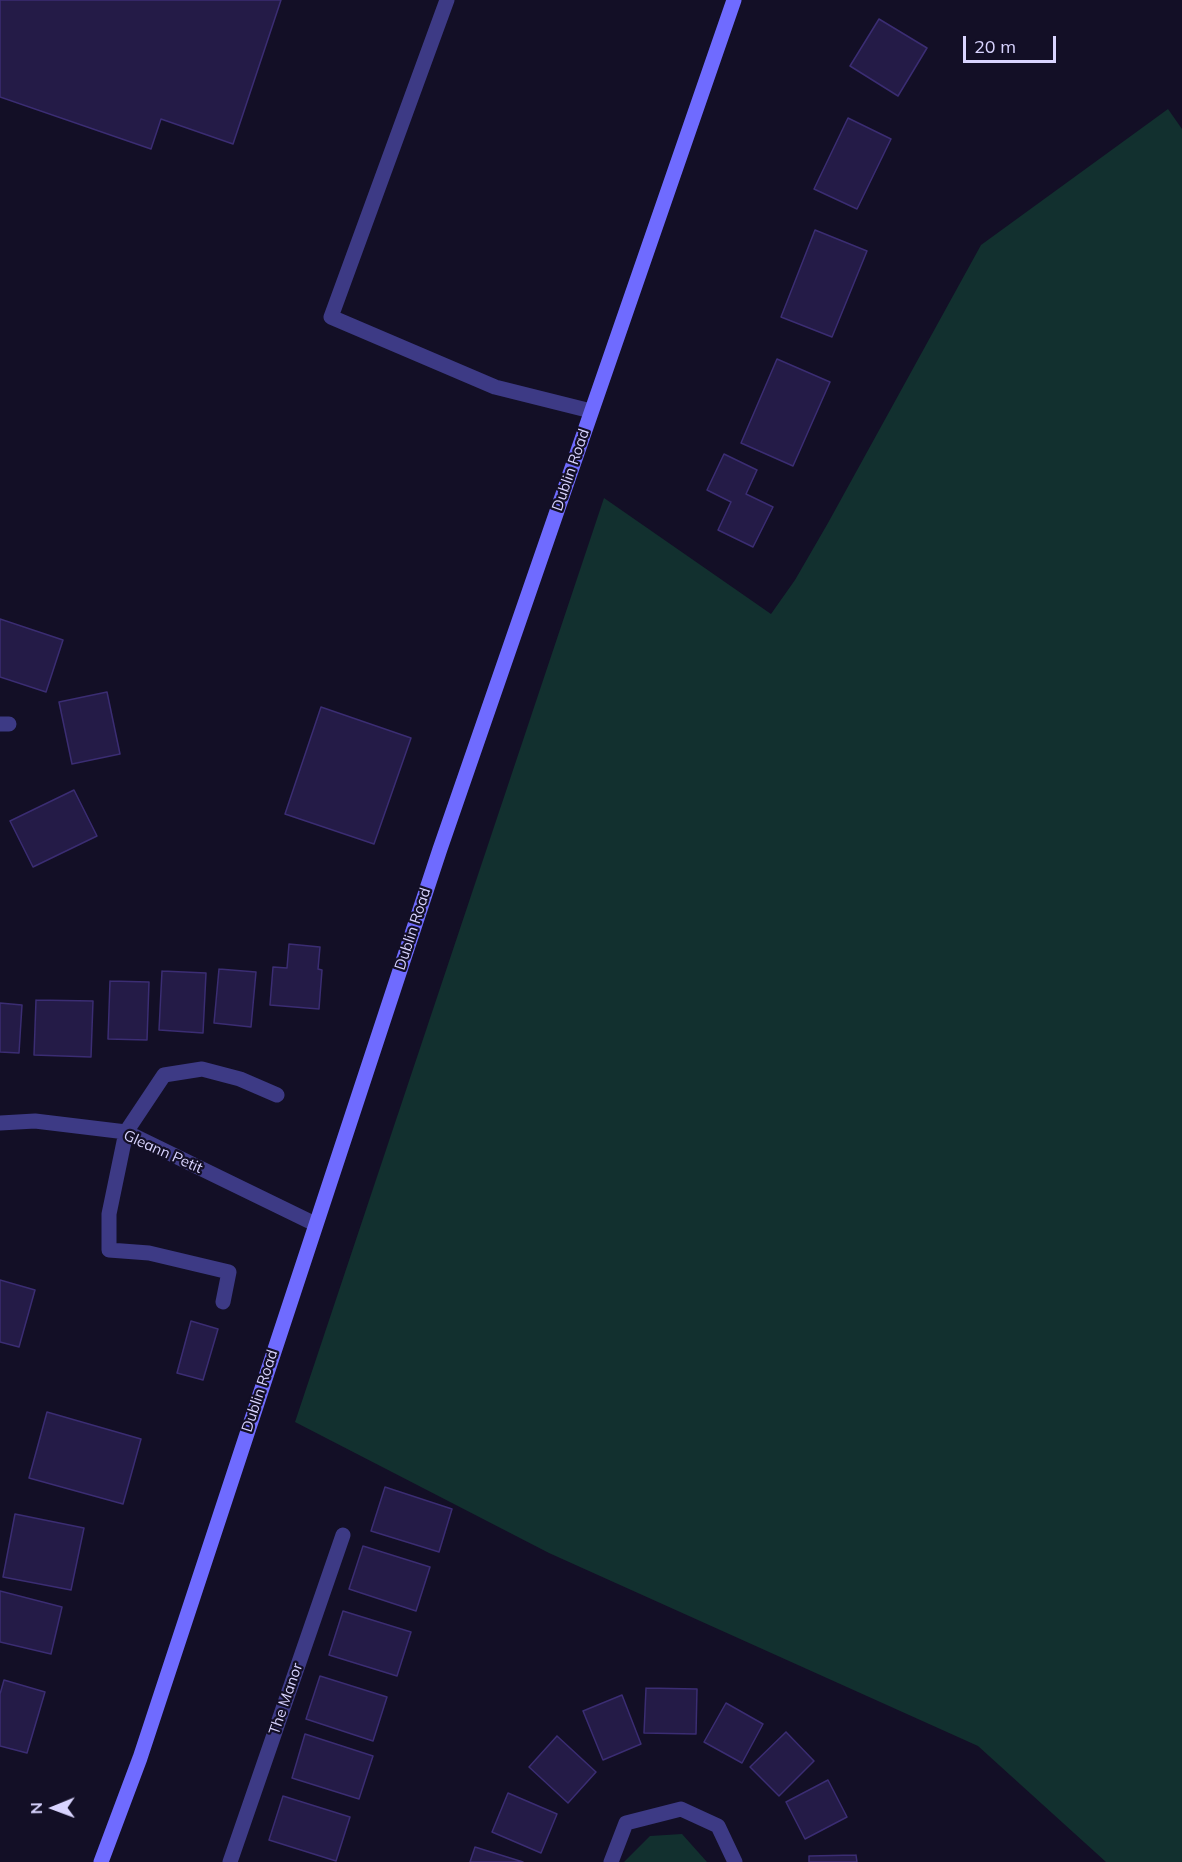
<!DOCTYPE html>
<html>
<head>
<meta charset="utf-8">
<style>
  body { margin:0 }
  #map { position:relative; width:1182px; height:1862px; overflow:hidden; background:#130f26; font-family:Mulish,sans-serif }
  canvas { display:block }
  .north { position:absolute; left:24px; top:1778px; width:60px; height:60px; -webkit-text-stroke:4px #130f26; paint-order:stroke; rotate:269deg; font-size:16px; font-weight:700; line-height:24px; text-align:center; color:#d9d4ff }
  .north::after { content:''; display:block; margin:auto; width:21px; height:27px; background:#d9d4ff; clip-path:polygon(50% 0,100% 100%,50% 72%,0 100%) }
  .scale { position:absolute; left:963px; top:36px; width:93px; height:27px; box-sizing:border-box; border:3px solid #d9d4ff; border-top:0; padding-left:8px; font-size:18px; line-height:21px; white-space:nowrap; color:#d9d4ff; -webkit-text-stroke:4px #130f26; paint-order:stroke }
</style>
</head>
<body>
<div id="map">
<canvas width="1182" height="1862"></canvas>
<div class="north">N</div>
<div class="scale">20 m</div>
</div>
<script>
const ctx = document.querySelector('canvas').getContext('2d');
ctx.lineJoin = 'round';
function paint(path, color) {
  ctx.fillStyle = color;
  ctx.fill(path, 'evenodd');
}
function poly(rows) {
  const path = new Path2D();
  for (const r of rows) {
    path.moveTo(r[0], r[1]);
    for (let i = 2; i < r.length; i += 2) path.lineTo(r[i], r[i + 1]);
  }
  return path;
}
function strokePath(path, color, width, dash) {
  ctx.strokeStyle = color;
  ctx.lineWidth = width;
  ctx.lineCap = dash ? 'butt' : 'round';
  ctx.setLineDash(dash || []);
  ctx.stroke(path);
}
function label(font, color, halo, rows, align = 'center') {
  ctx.font = font + ' Mulish,sans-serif';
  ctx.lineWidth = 4.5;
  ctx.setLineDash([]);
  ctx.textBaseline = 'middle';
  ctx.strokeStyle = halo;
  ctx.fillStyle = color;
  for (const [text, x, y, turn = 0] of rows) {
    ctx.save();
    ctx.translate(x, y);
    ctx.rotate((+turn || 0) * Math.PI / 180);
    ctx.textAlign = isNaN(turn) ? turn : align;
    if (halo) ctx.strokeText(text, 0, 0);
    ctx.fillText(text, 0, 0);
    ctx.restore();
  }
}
paint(poly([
  [1168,109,1182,129,1182,1862,1106,1862,978,1746,549,1553,295,1422,604,498,771,614,795,580,828,523,981,245],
  [682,1834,707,1862,624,1862,650,1836]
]), '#12302f');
const building = poly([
  [0,0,281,0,233,144,161,119,151,149,0,97,0,0],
  [879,19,927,48,898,96,850,66,879,19],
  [848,118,891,139,857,209,814,189,848,118],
  [815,230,867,251,832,337,781,317,815,230],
  [777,359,830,382,793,466,741,443,777,359],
  [724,454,757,470,746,494,773,507,753,547,718,530,731,502,707,490,724,454],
  [0,619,63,640,46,692,0,677,0,619],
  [107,692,120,754,72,764,59,702,107,692],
  [321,707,411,738,374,844,285,814,321,707],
  [74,790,97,836,33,867,10,821,74,790],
  [289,944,320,947,318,969,322,970,319,1009,270,1005,273,967,287,968,289,944],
  [219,969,256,972,251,1027,214,1023,219,969],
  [162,971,206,973,203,1033,159,1030,162,971],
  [110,981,149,982,147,1040,108,1039,110,981],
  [36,1000,93,1001,91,1057,34,1055,36,1000],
  [0,1003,22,1005,19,1053,0,1052,0,1003],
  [0,1280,35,1290,19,1347,0,1342,0,1280],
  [191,1321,218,1329,203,1380,177,1373,191,1321],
  [47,1412,141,1439,123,1504,29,1478,47,1412],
  [385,1487,452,1509,439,1552,371,1531,385,1487],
  [15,1514,84,1528,71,1590,3,1577,15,1514],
  [363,1546,430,1567,416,1611,349,1589,363,1546],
  [0,1591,62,1607,51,1654,0,1642,0,1591],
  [343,1611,411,1632,397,1676,329,1655,343,1611],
  [320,1676,387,1697,373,1741,306,1719,320,1676],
  [4,1680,45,1692,27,1753,0,1746,0,1694,4,1680],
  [646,1688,697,1689,696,1734,644,1733,646,1688],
  [622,1695,641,1744,603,1760,583,1711,622,1695],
  [726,1703,763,1724,742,1763,704,1742,726,1703],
  [786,1732,814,1761,779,1796,750,1767,786,1732],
  [305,1734,373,1756,359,1799,292,1778,305,1734],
  [557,1736,596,1772,568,1803,529,1767,557,1736],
  [828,1780,847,1817,805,1839,786,1802,828,1780],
  [508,1793,557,1814,541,1853,492,1832,508,1793],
  [283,1796,350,1817,336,1861,269,1840,283,1796],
  [475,1847,523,1862,470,1862,475,1847],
  [856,1855,857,1862,809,1862,809,1856,856,1855]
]);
paint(building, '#241b47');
strokePath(building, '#3b2d73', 1.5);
strokePath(poly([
  [447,0,331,317,495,387,591,411]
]), '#3d3a85', 15);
strokePath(poly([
  [0,724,9,724],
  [0,1123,35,1121,126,1132,315,1224],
  [223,1302,229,1272,149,1253,109,1250,109,1214,126,1132,164,1075,202,1069,240,1079,277,1095],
  [230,1862,343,1535],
  [611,1862,626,1823,681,1809,718,1826,735,1862]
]), '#3d3a85', 15);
strokePath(poly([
  [101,1862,140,1758,440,849,734,0]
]), '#6f6bff', 15);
label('15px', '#d9d4ff', '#130f26', [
  ["Dublin Road",571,470,-71],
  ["Dublin Road",413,929,-72],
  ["Gleann Petit",163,1152,24],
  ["Dublin Road",260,1391,-72],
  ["The Manor",286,1699,-71]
]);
</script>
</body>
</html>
